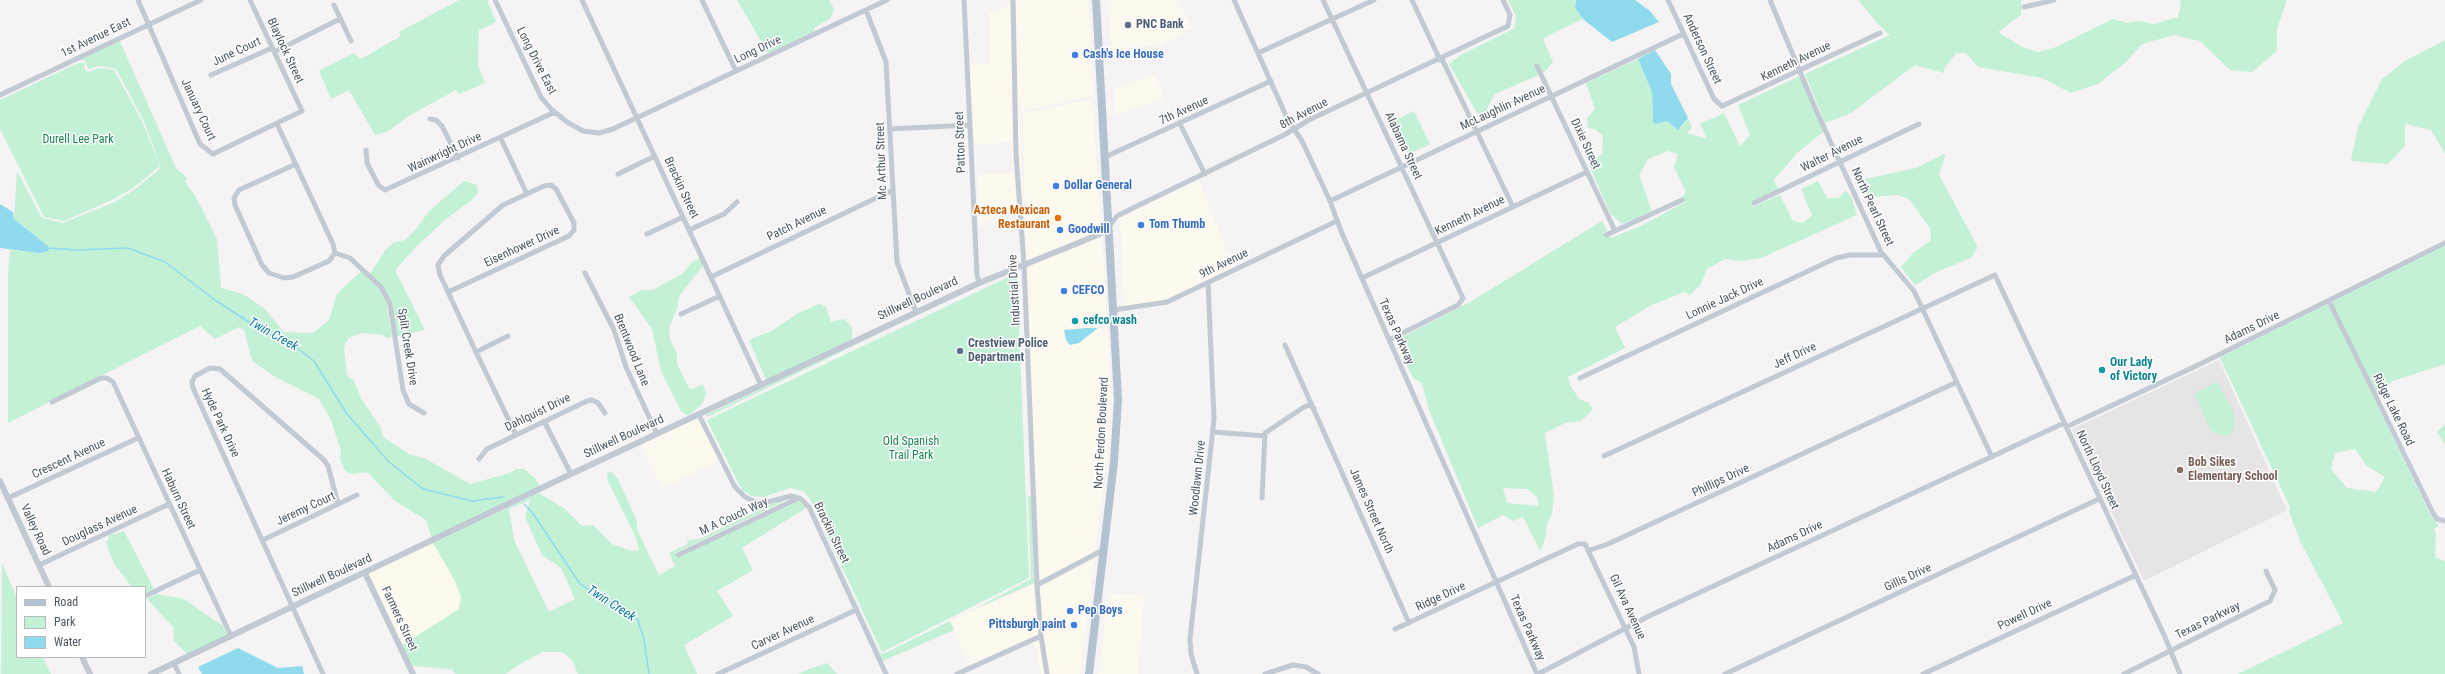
<!DOCTYPE html>
<html>
<head>
<meta charset="utf-8">
<style>
  body { margin:0 }
  #map { position:relative; width:2445px; height:674px; overflow:hidden; background:#f5f3f3; font-family:"Roboto Condensed",sans-serif }
  canvas { display:block }
  .legend { position:absolute; left:16px; top:586px; width:130px; height:72px; box-sizing:border-box; background:#fff; border:1px solid #b7bbc0; margin:0; padding:5px 7px; list-style:none; font-size:12px; color:#4a5661 }
  .legend li { display:flex; align-items:center; gap:8px; height:20px }
  .legend b { width:20px; border:1px solid #b7bbc0 }
</style>
</head>
<body>
<div id="map">
<canvas width="2445" height="674"></canvas>
<ul class="legend">
<li><b style="height:5px;background:#b3c2d1"></b>Road</li>
<li><b style="height:11px;background:#c3f1d5"></b>Park</li>
<li><b style="height:11px;background:#90daee"></b>Water</li>
</ul>
</div>
<script>
const ctx = document.querySelector('canvas').getContext('2d');
ctx.lineJoin = 'round';
function paint(path, color) {
  ctx.fillStyle = color;
  ctx.fill(path, 'evenodd');
}
function poly(rows) {
  const path = new Path2D();
  for (const r of rows) {
    path.moveTo(r[0], r[1]);
    for (let i = 2; i < r.length; i += 2) path.lineTo(r[i], r[i + 1]);
  }
  return path;
}
function strokePath(path, color, width, dash) {
  ctx.strokeStyle = color;
  ctx.lineWidth = width;
  ctx.lineCap = dash ? 'butt' : 'round';
  ctx.setLineDash(dash || []);
  ctx.stroke(path);
}
function label(font, color, halo, rows, align = 'center') {
  ctx.font = font + ' "Roboto Condensed",sans-serif';
  ctx.lineWidth = 3;
  ctx.setLineDash([]);
  ctx.textBaseline = 'middle';
  ctx.strokeStyle = halo;
  ctx.fillStyle = color;
  for (const [text, x, y, turn = 0] of rows) {
    ctx.save();
    ctx.translate(x, y);
    ctx.rotate((+turn || 0) * Math.PI / 180);
    ctx.textAlign = isNaN(turn) ? turn : align;
    if (halo) ctx.strokeText(text, 0, 0);
    ctx.fillText(text, 0, 0);
    ctx.restore();
  }
}
paint(poly([
  [1021,0,1088,0,1094,98,1091,96,1020,112,1023,219,1019,154,1016,3],
  [1108,0,1177,0,1192,28,1161,45,1111,48],
  [1011,5,1013,153,1020,263,1016,209,979,226,977,175,1014,173,1011,142,974,145,970,65,991,63,989,12],
  [1153,74,1162,89,1162,100,1115,115,1113,90],
  [1092,99,1101,231,1026,262,1023,113],
  [1198,180,1234,267,1165,300,1124,306,1120,218],
  [1102,236,1111,397,1110,431,1095,552,1040,580,1027,267],
  [698,418,719,461,662,489,641,445],
  [433,543,455,581,461,597,459,609,402,645,368,574],
  [1094,559,1080,674,1050,674,1043,635,1040,587],
  [1034,584,1038,634,969,665,950,621],
  [1108,593,1144,595,1138,674,1099,674],
  [1039,640,1042,662,1045,674,1041,674,1036,646,1031,643]
]), '#fdf9ef');
paint(poly([
  [2219,360,2287,510,2144,581,2072,429]
]), '#e6e4e5');
paint(poly([
  [459,0,487,0,496,22,479,30,478,65,485,83,459,94,456,90,407,117,389,131,375,135,349,90,331,99,319,71,354,53,361,59,401,36,399,32],
  [737,0,829,0,834,9,830,19,815,27,815,31,768,53],
  [1508,0,1576,0,1575,8,1583,19,1543,38,1553,62,1543,73,1538,63,1534,65,1539,75,1495,94,1488,106,1486,114,1477,113,1449,64,1459,56,1515,28,1516,16],
  [1858,0,2021,0,2021,15,1998,32,2022,47,2039,52,2056,47,2113,19,2127,23,2138,21,2154,24,2178,17,2181,4,2180,0,2287,0,2277,29,2277,51,2252,72,2230,70,2200,41,2174,35,2142,44,2125,63,2098,84,2071,93,2042,78,1978,67,1966,53,1956,53,1944,69,1944,73,1915,65,1851,113,1825,123,1805,74,1890,35,1878,24],
  [2445,40,2445,154,2431,130,2405,124,2405,146,2388,164,2353,161,2351,160,2358,127,2382,79,2405,61],
  [120,41,176,168,187,178,185,182,195,195,217,239,221,288,243,294,264,308,284,332,313,333,329,320,337,294,361,271,379,288,387,305,392,337,386,338,383,335,363,333,350,337,345,343,344,351,347,374,349,378,353,379,362,400,381,428,383,437,409,454,426,459,470,484,510,473,516,469,524,469,534,477,540,486,432,538,426,520,395,501,367,472,352,474,345,471,340,460,341,451,331,420,319,399,277,378,252,361,244,330,239,327,215,339,200,326,8,423,8,273,10,250,39,253,49,251,48,246,14,219,17,171,42,218,63,223,115,202,134,190,161,168,144,121,116,69,100,66,88,69,85,60,78,61],
  [1638,59,1652,92,1653,122,1667,121,1681,128,1688,118,1692,128,1687,133,1707,139,1700,124,1724,113,1740,146,1750,135,1738,105,1800,76,1823,132,1797,153,1774,180,1778,189,1751,202,1753,207,1780,195,1793,221,1803,223,1812,215,1801,189,1818,181,1827,198,1838,198,1845,191,1851,196,1857,215,1761,258,1740,261,1725,259,1707,269,1701,284,1690,295,1684,292,1650,306,1615,327,1625,348,1568,377,1570,385,1579,399,1589,403,1593,409,1581,421,1565,423,1545,433,1554,495,1552,514,1547,524,1545,539,1540,551,1523,517,1513,521,1503,515,1478,528,1429,410,1422,383,1413,378,1395,341,1470,302,1602,221,1607,231,1603,233,1605,238,1610,236,1611,238,1641,226,1685,202,1682,197,1686,192,1674,167,1678,154,1668,151,1648,159,1639,175,1652,211,1622,224,1610,213,1589,165,1602,154,1603,136,1595,129,1588,128,1587,118,1595,109,1586,83],
  [1503,488,1527,489,1537,497,1538,506,1507,503],
  [78,63,85,63,84,69,88,72,100,68,114,70,142,121,160,166,133,188,114,199,64,221,44,217,0,129,0,100],
  [1414,111,1430,144,1407,155,1390,123],
  [1946,153,1939,175,1978,247,1971,258,1939,271,1915,285,1901,267,1912,254,1931,240,1930,228,1909,199,1898,195,1873,197,1860,190,1865,179,1916,168],
  [464,181,477,185,478,193,473,199,445,220,418,245,395,270,425,330,397,336,383,286,370,274,386,249,395,242,405,240,417,228,429,211],
  [2445,246,2445,364,2393,381,2378,396,2332,302],
  [700,258,703,266,679,296,677,309,669,327,670,340,677,354,677,364,690,390,703,384,706,394,702,404,688,416,681,411,661,371,652,329,629,297,641,290,653,290,682,274,692,262],
  [1017,273,1029,578,882,652,810,499,803,491,791,488,763,497,752,496,742,490,707,420],
  [819,304,826,307,831,322,844,319,852,327,852,339,766,380,749,340,772,331,798,313],
  [2328,304,2430,514,2439,526,2434,529,2436,534,2435,557,2445,561,2445,674,2238,674,2343,623,2300,541,2289,512,2290,507,2221,360,2219,358],
  [2355,449,2367,466,2385,477,2376,492,2347,488,2331,469,2335,453],
  [913,317,707,417,706,415,787,376],
  [2217,382,2235,415,2235,425,2231,434,2220,436,2211,430,2194,394],
  [2445,424,2445,444,2437,432],
  [611,471,618,479,637,521,637,530,659,575,675,566,669,553,688,544,687,540,700,539,771,504,791,498,675,553,677,558,799,501,806,508,742,548,753,570,717,591,733,616,684,645,697,674,578,674,572,660,562,652,543,652,518,665,506,674,455,674,452,669,413,666,402,645,459,609,461,597,455,581,433,543,539,493,565,509,582,526,593,525,612,544,632,551,639,550,636,538,608,481,607,473],
  [530,500,525,517,542,555,561,568,575,599,549,612,514,540,509,509],
  [1028,496,1032,496,1034,583,973,610,1031,579],
  [124,531,154,589,145,593,145,587,132,587,114,564,106,543,110,535],
  [837,561,880,653,883,654,950,621,954,630,883,661],
  [2,563,17,598,17,657,43,657,51,674,1,674],
  [157,594,184,599,223,626,227,635,187,654,174,641,173,627,147,599],
  [827,663,837,674,799,674,807,670]
]), '#c3f1d5');
paint(poly([
  [1576,0,1635,0,1650,11,1659,22,1612,42,1584,20,1575,8],
  [1655,50,1671,74,1671,84,1688,118,1678,130,1667,121,1655,124,1653,122,1652,92,1638,59],
  [0,204,13,212,14,219,48,246,49,251,39,253,0,248],
  [1087,328,1098,328,1079,343,1070,345,1066,340,1064,330],
  [238,648,278,668,302,666,304,674,202,674,198,667]
]), '#90daee');
strokePath(poly([
  [47,248,77,250,128,248,165,262,215,300,261,330,296,347,314,361,347,414,389,462,423,489,472,501,504,497],
  [524,504,532,512,580,584,637,618,644,639,649,674]
]), '#90daee', 1.5);
strokePath(poly([
  [138,0,200,144,213,154,302,111,250,0],
  [495,0,541,97,551,109,567,122,583,131,599,133,613,129,887,0],
  [582,0,761,385],
  [702,0,736,71],
  [964,0,977,275,979,283],
  [1013,0,1016,154,1024,264,1037,585,1041,636,1047,674],
  [1234,0,1288,120,1302,141,1330,201,1341,231,1537,674],
  [1323,0,1463,298,1458,305,1389,340],
  [1412,0,1440,60],
  [1668,0,1714,99,1722,106,1880,33],
  [1770,0,1816,110,1881,252,1914,291,1992,457],
  [334,5,351,41],
  [2024,7,2054,0],
  [866,10,886,62,897,262,916,312],
  [274,52,340,19],
  [1258,53,1374,0],
  [1442,59,1513,207],
  [1537,66,1615,231],
  [211,75,272,48],
  [0,95,201,0],
  [430,119,436,120,442,126,458,158],
  [277,124,333,244,335,253,329,261,293,277,284,278,269,273,262,265,235,205,234,198,239,190,296,164],
  [1180,124,1205,174],
  [890,129,970,125],
  [501,139,527,194],
  [366,150,367,163,379,186,385,190,555,112],
  [1105,157,1271,81],
  [618,174,655,156],
  [1330,201,1683,34],
  [1754,203,1919,124],
  [1109,226,1117,216,1135,207,1284,135,1309,120,1508,26,1510,15,1503,0],
  [689,230,724,214,737,202],
  [647,234,683,217],
  [1606,235,1682,200],
  [335,253,350,258,381,287,390,304,403,390,409,404,424,413],
  [585,273,614,330,626,367,657,434],
  [711,277,893,190],
  [1362,278,1587,172],
  [448,292,569,236,574,230,574,223,556,189,551,185,544,186,503,205,444,256,438,265,440,275,448,292,476,352,516,435],
  [2329,301,2433,513,2437,519,2445,521],
  [1114,310,1167,302,1337,221],
  [681,314,720,296],
  [1285,345,1409,623],
  [476,352,508,336],
  [1580,378,1836,258,1850,255,1883,255],
  [52,402,101,378,107,378,113,382,231,636],
  [699,415,735,487,745,497,756,502,764,503,791,496,801,499,809,507,886,674],
  [544,421,571,474],
  [2066,427,2196,366,2445,243],
  [1213,432,1265,436],
  [1604,456,1995,275,2165,637,2180,674],
  [479,459,487,449,587,401,592,400,598,403,605,413],
  [8,498,138,438],
  [1262,498,1265,433,1304,407,1309,405,1314,408],
  [263,540,357,495],
  [1590,550,1608,544,1957,382],
  [678,555,799,498],
  [39,565,169,504],
  [1037,585,1103,550],
  [145,596,200,570],
  [1395,629,1578,544,1585,544,1634,647,1639,674],
  [174,663,179,674],
  [323,674,193,388,192,382,195,376,210,368,220,369,324,460,328,466,338,504],
  [718,674,856,610],
  [957,674,1041,636],
  [1197,674,1191,654,1190,639,1214,419,1208,283],
  [1265,674,1293,665,1306,667,1318,674],
  [1538,674,1649,616,2064,423],
  [1725,674,2099,499],
  [1923,674,2136,575],
  [2124,674,2270,601,2275,590,2266,571]
]), '#c1cad2', 5);
strokePath(poly([
  [0,481,49,587],
  [365,573,413,674],
  [82,657,90,674],
  [151,674,571,474,979,283,1078,243,1102,233,1109,226]
]), '#c1cad2', 6);
strokePath(poly([
  [1089,674,1114,462,1118,400,1096,0]
]), '#b3c2d1', 8);
for (const [x, y, r, color] of [
  [1128,25,4,"#5c6f8a"],
  [1075,55,4,"#3f7fe0"],
  [1056,186,4,"#3f7fe0"],
  [1058,218,4,"#e8710a"],
  [1141,225,4,"#3f7fe0"],
  [1060,230,4,"#3f7fe0"],
  [1064,291,4,"#3f7fe0"],
  [1075,321,4,"#0f9aa8"],
  [960,351,4,"#5c6f8a"],
  [2102,370,4,"#0f9aa8"],
  [2180,470,4,"#8d6e63"],
  [1070,611,4,"#3f7fe0"],
  [1074,625,4,"#3f7fe0"]
]) {
  const dot = new Path2D();
  dot.arc(x, y, r, 0, 2 * Math.PI);
  ctx.fillStyle = color;
  ctx.fill(dot);
  strokePath(dot, '#fff', 1.5);
}
label('bold 12px', '#4e5e75', '#fff', [
  ["PNC Bank",1136,25],
  ["Crestview Police",968,344],
  ["Department",968,358]
], 'left');
label('12px', '#4a5661', '#fff', [
  ["1st Avenue East",96,38,-26],
  ["Anderson Street",1702,49,65],
  ["Long Drive",758,50,-25],
  ["Blaylock Street",285,51,65],
  ["June Court",237,52,-25],
  ["Long Drive East",536,61,63],
  ["Kenneth Avenue",1796,62,-26],
  ["McLaughlin Avenue",1503,108,-25],
  ["January Court",198,110,65],
  ["7th Avenue",1184,111,-25],
  ["8th Avenue",1304,114,-28],
  ["Patton Street",961,142,-92],
  ["Dixie Street",1585,144,65],
  ["Alabama Street",1403,146,65],
  ["Wainwright Drive",445,153,-25],
  ["Walter Avenue",1832,154,-27],
  ["Mc Arthur Street",882,161,-92],
  ["Brackin Street",681,188,65],
  ["North Pearl Street",1872,207,65],
  ["Kenneth Avenue",1470,216,-26],
  ["Patch Avenue",797,224,-26],
  ["Eisenhower Drive",522,247,-25],
  ["9th Avenue",1224,264,-26],
  ["Industrial Drive",1015,290,-93],
  ["Stillwell Boulevard",918,299,-25],
  ["Lonnie Jack Drive",1725,299,-25],
  ["Adams Drive",2252,328,-26],
  ["Texas Parkway",1396,332,66],
  ["Split Creek Drive",407,347,81],
  ["Brentwood Lane",631,350,68],
  ["Jeff Drive",1795,356,-25],
  ["Ridge Lake Road",2393,410,64],
  ["Dahlquist Drive",538,413,-26],
  ["Hyde Park Drive",220,423,65],
  ["North Ferdon Boulevard",1102,433,-87],
  ["Stillwell Boulevard",624,437,-25],
  ["Crescent Avenue",69,459,-25],
  ["North Lloyd Street",2097,470,65],
  ["Woodlawn Drive",1198,478,-84],
  ["Phillips Drive",1721,481,-25],
  ["Haburn Street",178,499,65],
  ["Jeremy Court",306,509,-25],
  ["James Street North",1371,511,66],
  ["M A Couch Way",734,517,-25],
  ["Douglass Avenue",100,526,-25],
  ["Valley Road",35,530,65],
  ["Brackin Street",831,533,64],
  ["Adams Drive",1795,537,-25],
  ["Stillwell Boulevard",332,576,-25],
  ["Gillis Drive",1908,578,-25],
  ["Ridge Drive",1441,597,-25],
  ["Gil Ava Avenue",1627,607,65],
  ["Powell Drive",2025,615,-25],
  ["Farmers Street",399,619,65],
  ["Texas Parkway",2208,621,-26],
  ["Texas Parkway",1527,628,66],
  ["Carver Avenue",783,633,-25]
]);
label('bold 12px', '#366cbe', '#fff', [
  ["Cash's Ice House",1083,55],
  ["Dollar General",1064,186],
  ["Tom Thumb",1149,225],
  ["Goodwill",1068,230],
  ["CEFCO",1072,291],
  ["Pep Boys",1078,611],
  ["Pittsburgh paint",1066,625,"right"]
], 'left');
label('12px', '#17864f', '#fff', [
  ["Durell Lee Park",78,140],
  ["Old Spanish",911,442],
  ["Trail Park",911,456]
]);
label('bold 12px', '#c56008', '#fff', [
  ["Azteca Mexican",1050,211],
  ["Restaurant",1050,225]
], 'right');
label('bold 12px', '#0d838f', '#fff', [
  ["cefco wash",1083,321],
  ["Our Lady",2110,363],
  ["of Victory",2110,377]
], 'left');
label('bold 12px', '#785e54', '#fff', [
  ["Bob Sikes",2188,463],
  ["Elementary School",2188,477]
], 'left');
label('italic 13px', '#0c7c9b', '#fff', [
  ["Twin Creek",273,335,29],
  ["Twin Creek",611,604,33]
]);
</script>
</body>
</html>
